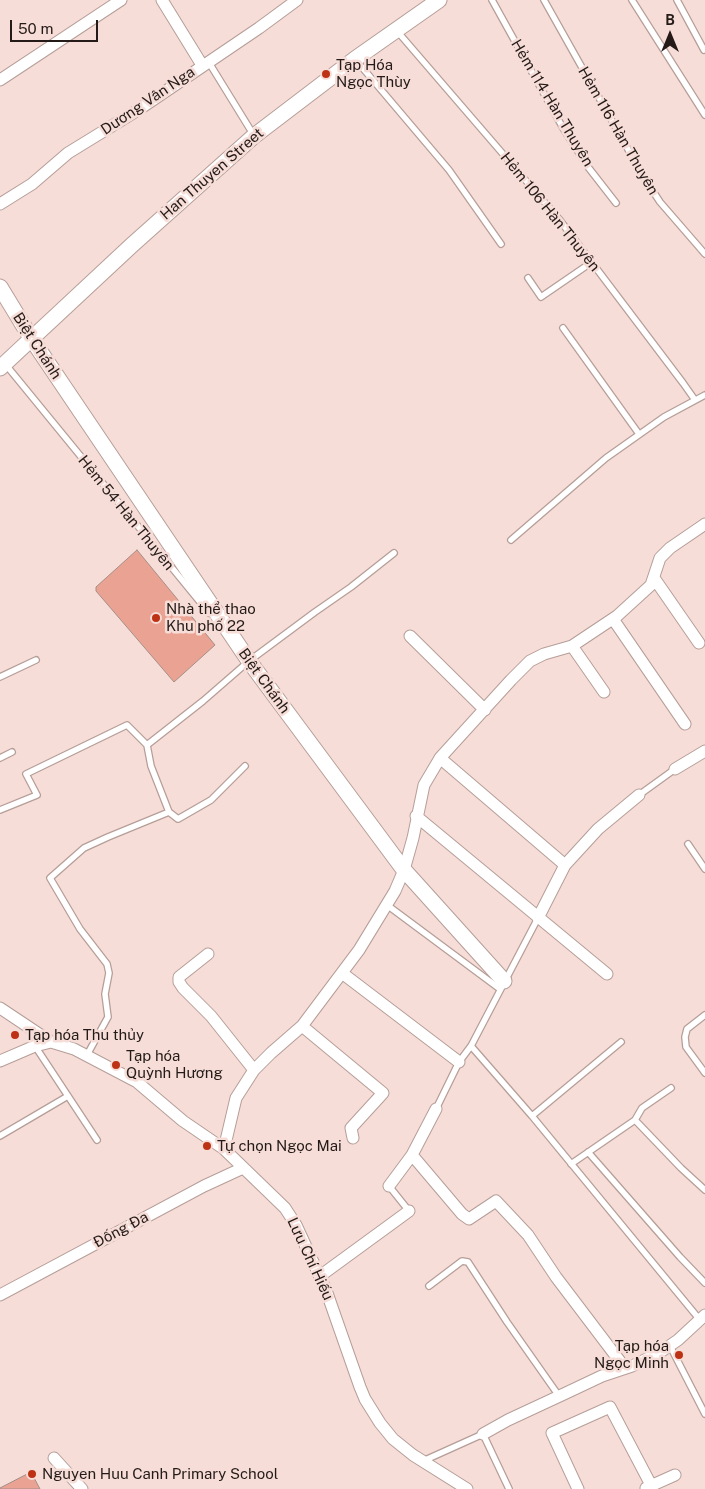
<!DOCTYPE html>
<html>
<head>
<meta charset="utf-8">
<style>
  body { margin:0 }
  #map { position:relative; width:705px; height:1489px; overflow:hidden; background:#f7ddd7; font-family:"Public Sans",sans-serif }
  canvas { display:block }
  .north { position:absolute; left:645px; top:10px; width:50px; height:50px; -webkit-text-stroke:4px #f7ddd7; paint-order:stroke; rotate:0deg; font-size:14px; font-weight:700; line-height:20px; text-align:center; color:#241b19 }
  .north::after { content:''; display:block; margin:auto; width:18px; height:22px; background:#241b19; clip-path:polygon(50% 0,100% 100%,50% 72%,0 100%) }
  .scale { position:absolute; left:10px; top:20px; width:88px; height:22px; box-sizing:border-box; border:2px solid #241b19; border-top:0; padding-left:6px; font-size:15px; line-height:18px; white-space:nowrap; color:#241b19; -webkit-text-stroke:4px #f7ddd7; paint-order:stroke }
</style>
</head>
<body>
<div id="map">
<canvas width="705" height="1489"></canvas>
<div class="north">B</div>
<div class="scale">50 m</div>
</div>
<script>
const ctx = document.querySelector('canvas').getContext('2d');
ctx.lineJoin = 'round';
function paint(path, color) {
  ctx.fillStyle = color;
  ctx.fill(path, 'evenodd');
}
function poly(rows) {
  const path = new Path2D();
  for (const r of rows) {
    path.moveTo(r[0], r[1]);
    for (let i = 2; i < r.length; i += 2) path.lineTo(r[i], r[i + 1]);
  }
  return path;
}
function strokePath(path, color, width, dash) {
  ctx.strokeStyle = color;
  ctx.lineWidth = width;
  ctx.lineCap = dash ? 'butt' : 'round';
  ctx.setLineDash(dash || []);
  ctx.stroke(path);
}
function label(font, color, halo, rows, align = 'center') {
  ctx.font = font + ' "Public Sans",sans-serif';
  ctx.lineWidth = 5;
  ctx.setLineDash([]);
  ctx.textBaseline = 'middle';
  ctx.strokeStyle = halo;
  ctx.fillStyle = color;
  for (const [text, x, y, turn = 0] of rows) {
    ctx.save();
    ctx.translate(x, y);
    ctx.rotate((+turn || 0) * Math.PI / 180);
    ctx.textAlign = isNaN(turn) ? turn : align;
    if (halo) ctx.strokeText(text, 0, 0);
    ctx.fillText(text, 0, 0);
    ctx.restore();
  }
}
const building = poly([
  [137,550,215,645,174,682,96,591,96,587,137,550],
  [31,1472,40,1489,0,1489,0,1488,31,1472]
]);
paint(building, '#eaa292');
strokePath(building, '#a58e88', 1);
const service = poly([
  [492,0,563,128,588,167,616,203],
  [544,0,643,176,660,202,705,254],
  [632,0,705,115],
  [677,0,704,50],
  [397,31,559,219,683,383,695,400],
  [355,59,449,170,501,244],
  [208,61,253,134],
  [528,278,541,297,592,262],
  [563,328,639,434],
  [6,365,209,613],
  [511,540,606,458,664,417,705,395],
  [0,677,36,660],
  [147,745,203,701,249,661,315,612,351,587,394,553],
  [0,758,12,752],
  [639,795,675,769],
  [0,810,37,795,26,774,127,725,147,745,151,766,169,812],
  [688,844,705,869],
  [387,905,500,989],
  [705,1015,687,1029,685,1037,686,1047,705,1073],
  [35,1046,97,1140],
  [471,1046,532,1116,700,1320],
  [87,1055,108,1017,105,994,109,973,107,964,80,929,50,878,84,848,108,837,169,812,178,819,211,800,245,766],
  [436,1109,459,1062,471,1046,538,918],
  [532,1116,621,1042],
  [635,1120,681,1168,705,1190],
  [0,1136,68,1096],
  [588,1152,680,1257,705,1283],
  [571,1164,635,1120,642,1108,671,1088],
  [389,1186,409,1211],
  [429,1286,462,1261,468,1262,507,1322,559,1396],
  [670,1346,705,1414],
  [423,1461,483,1434,509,1489]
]);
const minor = poly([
  [162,0,202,65],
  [0,80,121,0],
  [0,204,32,184,68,153,138,110,259,28,297,0],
  [654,578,699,643],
  [613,619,685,724],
  [410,636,485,710],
  [572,646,604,692],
  [440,758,565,865],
  [675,769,705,751],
  [416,816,607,974],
  [538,918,565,865,598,829,639,795],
  [208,954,179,977,179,982,183,988,211,1016,254,1070],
  [342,973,459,1062],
  [0,1008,51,1042,74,1049,137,1082,183,1121,224,1149,285,1208,296,1225,326,1290,360,1387,365,1399,380,1423,393,1439,413,1455,467,1489],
  [302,1026,383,1093,351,1128,353,1138],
  [0,1061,35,1046,51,1042],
  [224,1149,236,1098,254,1070,271,1053,302,1026,359,950,395,891,404,870,413,838,424,785,440,758,511,680,530,661,544,654,572,646,617,616,651,585,660,558,670,548,705,524],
  [412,1155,462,1214,469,1219,496,1201,528,1235,556,1277,625,1368],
  [389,1186,412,1155,436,1109],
  [320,1276,409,1211],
  [0,1295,204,1186,243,1168],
  [483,1434,508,1420,566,1393,602,1376,632,1366,659,1353,678,1340,705,1315],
  [54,1458,82,1489],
  [646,1488,675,1475],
  [578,1489,552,1433,610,1407,651,1485]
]);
const tertiary = poly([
  [0,287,31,338,249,661,404,870,504,981],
  [0,368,132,245,254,136,355,59,439,0]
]);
strokePath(service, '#b69e98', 8);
strokePath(minor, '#b69e98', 13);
strokePath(tertiary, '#b69e98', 17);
strokePath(service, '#fff', 5.5);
strokePath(minor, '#fff', 11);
strokePath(tertiary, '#fff', 15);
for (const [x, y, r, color] of [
  [326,74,5,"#bd3215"],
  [156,618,5,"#bd3215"],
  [15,1035,5,"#bd3215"],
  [116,1065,5,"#bd3215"],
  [207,1146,5,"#bd3215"],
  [679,1355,5,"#bd3215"],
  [32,1474,5,"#bd3215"]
]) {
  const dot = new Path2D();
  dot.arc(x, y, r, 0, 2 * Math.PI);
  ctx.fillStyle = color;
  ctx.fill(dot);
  strokePath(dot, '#f7ddd7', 2);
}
label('15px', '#241b19', '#f7ddd7', [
  ["Tạp Hóa",336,65],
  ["Ngọc Thùy",336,82],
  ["Nhà thể thao",166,609],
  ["Khu phố 22",166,626],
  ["Tạp hóa Thu thủy",25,1035],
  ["Tạp hóa",126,1056],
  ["Quỳnh Hương",126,1073],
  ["Tự chọn Ngọc Mai",217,1146],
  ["Tạp hóa",669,1346,"right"],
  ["Ngọc Minh",669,1363,"right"],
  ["Nguyen Huu Canh Primary School",42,1474]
], 'left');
label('15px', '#241b19', '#f7ddd7', [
  ["Dương Vân Nga",148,101,-34],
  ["Hẻm 114 Hàn Thuyên",552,103,59],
  ["Hẻm 116 Hàn Thuyên",618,131,60],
  ["Han Thuyen Street",212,174,-41],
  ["Hẻm 106 Hàn Thuyên",550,212,51],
  ["Biệt Chánh",37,346,57],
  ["Hẻm 54 Hàn Thuyên",126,513,51],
  ["Biệt Chánh",264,681,54],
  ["Đống Đa",121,1230,-28],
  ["Lưu Chí Hiếu",310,1259,65]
]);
</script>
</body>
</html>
